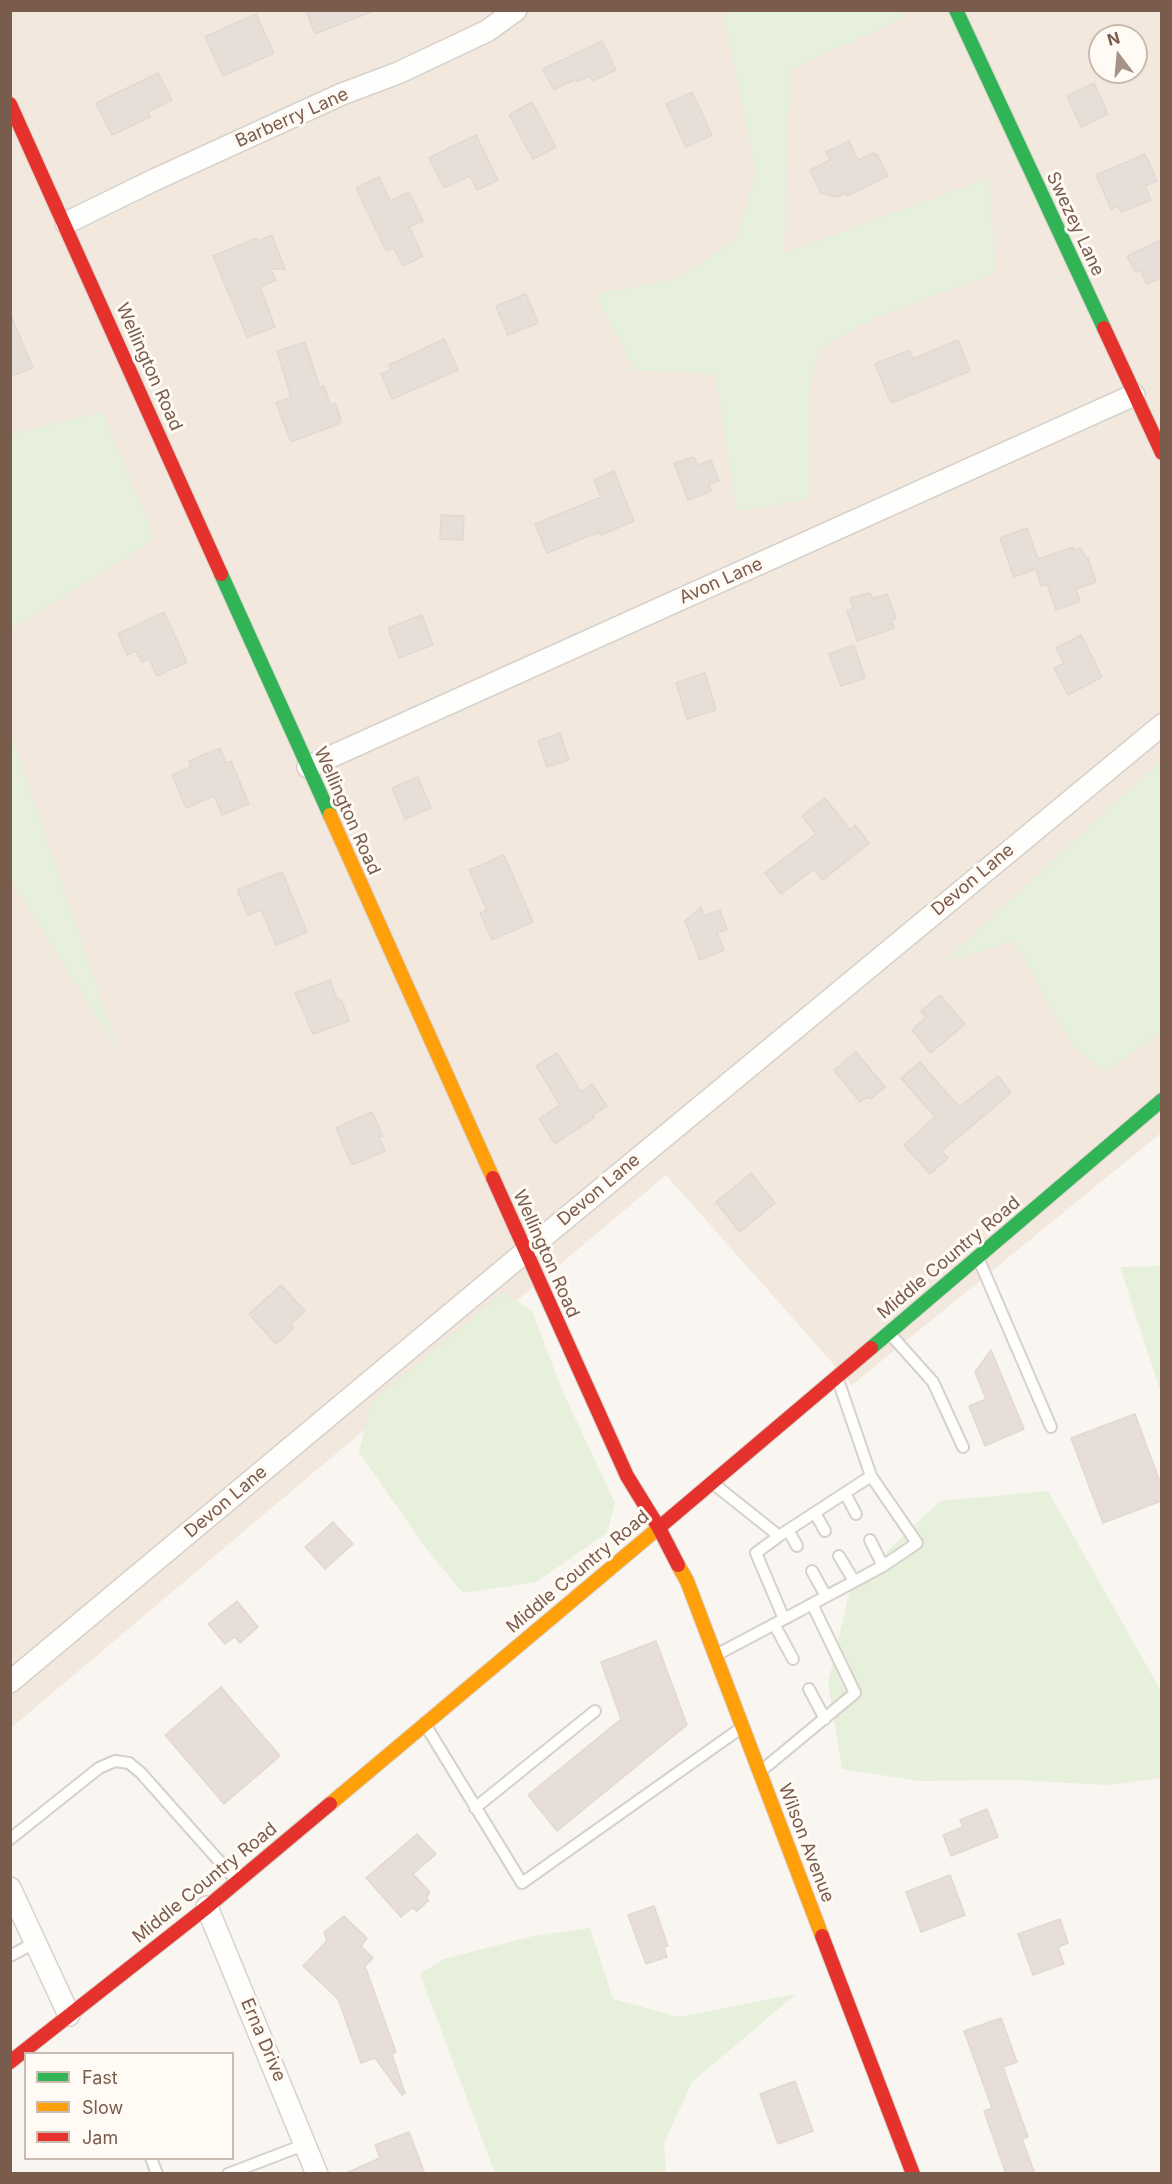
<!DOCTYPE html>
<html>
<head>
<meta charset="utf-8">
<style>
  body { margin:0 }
  #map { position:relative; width:1172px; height:2184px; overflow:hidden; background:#f9f5f0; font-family:Inter,sans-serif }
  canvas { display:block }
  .frame { position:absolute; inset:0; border:12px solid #7a5c4d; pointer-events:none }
  .legend { position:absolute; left:24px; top:2052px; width:210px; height:108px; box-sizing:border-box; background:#fffaf3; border:2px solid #cabbb1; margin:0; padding:8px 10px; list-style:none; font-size:18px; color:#7a5c4d }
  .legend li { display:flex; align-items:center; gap:12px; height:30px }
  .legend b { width:30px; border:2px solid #cabbb1 }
  .north { position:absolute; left:1088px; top:24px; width:60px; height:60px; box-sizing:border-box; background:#fffaf3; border:2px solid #cabbb1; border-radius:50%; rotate:344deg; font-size:16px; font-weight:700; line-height:24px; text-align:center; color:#7a5c4d }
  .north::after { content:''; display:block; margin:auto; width:21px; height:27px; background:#a69286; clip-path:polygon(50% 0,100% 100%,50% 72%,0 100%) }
</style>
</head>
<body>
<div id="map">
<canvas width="1172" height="2184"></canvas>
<div class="frame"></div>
<ul class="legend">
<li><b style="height:8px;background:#30b455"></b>Fast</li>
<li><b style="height:8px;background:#ff9f0a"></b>Slow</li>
<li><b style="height:8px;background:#e5322d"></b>Jam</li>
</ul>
<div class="north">N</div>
</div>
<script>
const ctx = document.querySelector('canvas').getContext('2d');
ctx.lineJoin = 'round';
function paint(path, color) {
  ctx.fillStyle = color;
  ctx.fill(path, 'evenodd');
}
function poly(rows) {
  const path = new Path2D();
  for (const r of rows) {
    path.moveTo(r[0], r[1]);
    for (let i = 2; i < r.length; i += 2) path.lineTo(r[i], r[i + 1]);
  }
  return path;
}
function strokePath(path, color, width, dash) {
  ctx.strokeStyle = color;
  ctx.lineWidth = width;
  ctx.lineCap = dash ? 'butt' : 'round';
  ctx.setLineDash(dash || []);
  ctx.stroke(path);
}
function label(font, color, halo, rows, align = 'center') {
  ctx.font = font + ' Inter,sans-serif';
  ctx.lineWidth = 6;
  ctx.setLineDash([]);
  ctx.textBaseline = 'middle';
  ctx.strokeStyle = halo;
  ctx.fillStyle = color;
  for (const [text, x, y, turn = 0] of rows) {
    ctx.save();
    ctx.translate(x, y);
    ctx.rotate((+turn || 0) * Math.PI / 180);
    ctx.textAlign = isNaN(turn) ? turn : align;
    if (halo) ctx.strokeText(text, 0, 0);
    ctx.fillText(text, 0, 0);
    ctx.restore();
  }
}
paint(poly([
  [11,11,1161,11,1161,1133,852,1385,666,1175,11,1728],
  [1100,36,1136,36,1136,72,1100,72]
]), '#f2e8de');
paint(poly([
  [726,10,900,10,903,18,790,70,784,253,989,178,996,273,877,317,819,348,809,392,810,499,737,511,715,374,634,370,595,294,678,279,737,238,756,171,723,13],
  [103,412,155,539,11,629,11,434],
  [10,727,17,751,119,1052,11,881],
  [1161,760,1161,1033,1105,1073,1073,1047,1014,941,942,963],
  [1161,1266,1162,1266,1161,1393,1120,1267],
  [503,1292,532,1311,562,1390,615,1503,607,1533,536,1582,463,1593,425,1547,359,1452,371,1403],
  [1048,1491,1161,1691,1161,1778,1107,1785,1014,1780,919,1781,842,1769,828,1683,851,1586,940,1501],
  [590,1928,613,1999,679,2017,796,1994,692,2082,664,2143,666,2173,495,2173,420,1974,444,1959,533,1936]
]), '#e7f0db');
const building = poly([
  [306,10,371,10,371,12,315,34,306,10],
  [256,14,274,53,223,76,205,37,256,14],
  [602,41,616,70,592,81,590,76,577,82,576,79,554,90,543,69,602,41],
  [158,73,172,100,148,112,150,117,112,135,96,103,158,73],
  [1094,83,1108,114,1081,127,1067,96,1094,83],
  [692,92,712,135,686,147,666,104,692,92],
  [532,102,556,147,533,159,509,115,532,102],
  [476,135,498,180,477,190,470,176,444,188,429,158,476,135],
  [849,141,858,160,874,153,875,155,877,154,888,176,847,196,846,193,838,197,821,193,810,170,830,160,826,152,849,141],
  [1145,154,1157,181,1145,186,1151,200,1121,212,1118,206,1111,209,1096,175,1145,154],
  [379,177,390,201,409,192,423,221,409,227,423,256,403,266,394,248,386,251,356,188,379,177],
  [272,235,285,269,271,269,276,280,260,287,275,327,247,337,213,256,257,238,258,241,272,235],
  [1161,240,1161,278,1147,284,1141,271,1135,272,1127,256,1161,240],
  [526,294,538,323,508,335,496,306,526,294],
  [10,313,33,368,10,377,10,313],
  [444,339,458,370,392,399,381,374,391,370,389,365,444,339],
  [958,340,970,371,891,403,875,364,909,350,913,359,958,340],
  [305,342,320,388,324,386,330,405,335,403,341,419,338,424,291,442,276,403,291,397,277,351,305,342],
  [694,457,698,465,711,460,719,481,709,484,711,491,688,500,674,463,694,457],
  [614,471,634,521,601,535,599,532,547,553,535,524,601,497,594,480,614,471],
  [441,515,464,516,463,540,440,539,441,515],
  [1027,528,1038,559,1073,547,1074,550,1081,548,1085,557,1088,558,1096,582,1076,589,1080,601,1056,610,1047,584,1041,586,1036,569,1014,577,1000,538,1027,528],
  [870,593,873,599,887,594,896,618,891,620,894,628,857,641,847,610,853,609,850,598,870,593],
  [164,612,187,662,157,676,149,659,142,662,136,651,127,655,118,634,164,612],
  [422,615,433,645,399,658,388,628,422,615],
  [1081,635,1102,677,1068,695,1054,668,1064,663,1056,648,1081,635],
  [854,645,865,678,841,686,829,654,854,645],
  [705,673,716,710,687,719,676,683,705,673],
  [560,733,569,760,547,767,538,741,560,733],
  [220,748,226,763,231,761,249,804,222,815,214,796,186,808,172,775,191,767,189,761,220,748],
  [418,777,431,808,405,819,392,788,418,777],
  [825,798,850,830,855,825,869,843,823,880,814,869,781,894,765,873,816,834,802,816,825,798],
  [504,855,533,922,492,940,480,913,487,910,469,870,504,855],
  [282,872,307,932,276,945,261,910,248,915,237,890,282,872],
  [701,907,704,916,720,910,727,929,717,933,724,950,700,960,685,921,701,907],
  [330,980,337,999,342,1001,349,1021,313,1034,295,993,330,980],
  [940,995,965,1024,931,1053,912,1030,926,1017,921,1011,940,995],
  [856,1052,885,1087,871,1099,867,1097,860,1102,834,1070,856,1052],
  [557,1053,581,1092,592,1084,607,1106,594,1114,594,1118,555,1144,539,1119,560,1105,536,1066,557,1053],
  [920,1062,959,1107,998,1076,1011,1093,942,1151,948,1158,930,1174,904,1145,935,1117,901,1078,920,1062],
  [372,1112,383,1136,379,1137,385,1151,352,1165,336,1128,372,1112],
  [751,1173,775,1203,740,1232,716,1202,751,1173],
  [281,1285,305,1311,291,1324,294,1328,276,1344,249,1314,281,1285],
  [991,1350,1024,1429,985,1446,969,1406,986,1399,975,1372,991,1350],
  [1135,1414,1161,1485,1161,1501,1103,1523,1071,1438,1135,1414],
  [333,1522,353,1544,325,1569,305,1547,333,1522],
  [237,1601,258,1627,240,1643,235,1637,225,1644,208,1624,237,1601],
  [656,1641,687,1725,557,1831,528,1795,621,1719,601,1662,656,1641],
  [221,1687,280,1756,224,1804,165,1735,221,1687],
  [987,1809,998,1837,951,1856,943,1835,963,1827,960,1820,987,1809],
  [417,1834,436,1854,413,1874,430,1892,426,1898,429,1900,417,1911,412,1908,401,1917,366,1878,417,1834],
  [950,1875,965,1915,921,1932,906,1892,950,1875],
  [654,1906,668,1946,664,1947,667,1957,646,1964,628,1915,654,1906],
  [344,1916,367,1938,361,1946,373,1958,365,1966,396,2052,392,2054,405,2093,402,2095,375,2058,361,2063,338,1999,303,1966,327,1941,324,1932,344,1916],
  [1060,1919,1068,1943,1058,1947,1064,1964,1033,1975,1018,1934,1060,1919],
  [1001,2018,1017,2062,1003,2067,1028,2137,1022,2139,1035,2174,1006,2174,984,2111,992,2108,964,2031,1001,2018],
  [795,2081,813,2131,778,2144,760,2094,795,2081],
  [409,2132,425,2174,344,2174,380,2158,375,2145,409,2132]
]);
paint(building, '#e6ded7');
strokePath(building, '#e2d8d2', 1.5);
const lane = poly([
  [979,1260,1051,1427],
  [891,1335,933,1382,963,1447],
  [715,1485,779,1536,871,1476,838,1380],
  [845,1493,856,1514],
  [815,1513,825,1531],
  [788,1530,797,1546],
  [779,1536,756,1553,784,1619,883,1566,917,1543,871,1476],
  [870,1540,883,1566],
  [839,1556,854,1581],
  [812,1571,826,1596],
  [774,1624,793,1659],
  [718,1654,784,1619],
  [809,1689,825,1719],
  [426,1726,522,1883,741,1728],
  [761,1771,855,1693,812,1604],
  [475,1808,595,1711],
  [10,1839,99,1768,115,1761,129,1763,141,1773,236,1880],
  [10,1956,36,1942],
  [151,2158,157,2174],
  [228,2174,306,2144]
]);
const street = poly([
  [66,223,154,180,342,94,398,73,487,31,516,10],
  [308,767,1134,395],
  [10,1682,525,1252,1162,725],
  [10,1888,69,2015],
  [207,1907,317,2174]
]);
const fast = poly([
  [956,10,1104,328],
  [221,574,330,815],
  [871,1348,1162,1100]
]);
const slow = poly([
  [330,815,493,1178],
  [678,1565,687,1581,822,1936],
  [330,1804,662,1525]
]);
const jam = poly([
  [10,104,221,574],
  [1104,328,1162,453],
  [493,1178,627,1476,659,1528,678,1565],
  [662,1525,871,1348],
  [822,1936,913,2174],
  [10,2062,207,1907,330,1804]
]);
strokePath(lane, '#d7d1cb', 14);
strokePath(street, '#d7d1cb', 24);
strokePath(fast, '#d9d2cb', 16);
strokePath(slow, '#d9d2cb', 16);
strokePath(jam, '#d9d2cb', 16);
strokePath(lane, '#fefefd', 10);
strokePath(street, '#fefefd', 21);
strokePath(fast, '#30b455', 14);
strokePath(slow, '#ff9f0a', 14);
strokePath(jam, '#e5322d', 14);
label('18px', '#7a5c4d', '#fffaf3', [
  ["Barberry Lane",292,118,-24],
  ["Swezey Lane",1075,224,65],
  ["Wellington Road",149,367,66],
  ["Avon Lane",721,581,-24],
  ["Wellington Road",347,811,66],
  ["Devon Lane",973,880,-40],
  ["Devon Lane",599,1190,-40],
  ["Wellington Road",546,1254,66],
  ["Middle Country Road",949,1258,-40],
  ["Devon Lane",226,1502,-40],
  ["Middle Country Road",578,1572,-40],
  ["Wilson Avenue",806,1843,69],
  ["Middle Country Road",205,1883,-39],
  ["Erna Drive",263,2040,67]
]);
</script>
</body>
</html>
